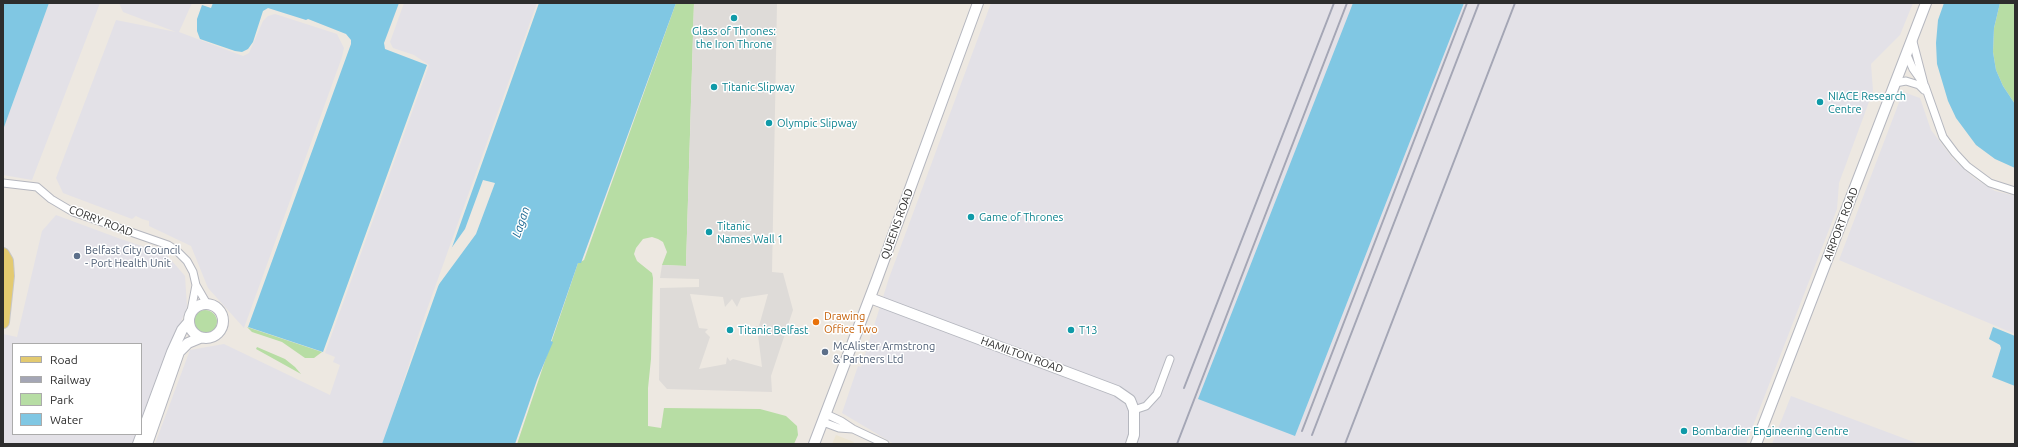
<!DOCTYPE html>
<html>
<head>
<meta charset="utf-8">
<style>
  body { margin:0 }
  #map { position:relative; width:2018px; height:447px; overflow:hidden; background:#ede8e1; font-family:Ubuntu,sans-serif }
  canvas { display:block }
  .frame { position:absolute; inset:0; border:4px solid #2d2d2d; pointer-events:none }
  .legend { position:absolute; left:12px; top:343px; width:130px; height:92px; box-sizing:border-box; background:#fff; border:1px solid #ababab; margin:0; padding:5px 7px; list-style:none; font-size:12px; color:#2d2d2d }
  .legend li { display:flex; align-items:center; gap:8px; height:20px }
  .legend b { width:20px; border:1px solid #ababab }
</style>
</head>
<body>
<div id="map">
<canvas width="2018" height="447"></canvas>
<div class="frame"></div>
<ul class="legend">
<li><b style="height:5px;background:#e3ca70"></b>Road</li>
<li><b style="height:5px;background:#a4a6b5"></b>Railway</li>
<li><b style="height:11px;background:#b7dda4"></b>Park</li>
<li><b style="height:11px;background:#80c7e3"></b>Water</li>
</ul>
</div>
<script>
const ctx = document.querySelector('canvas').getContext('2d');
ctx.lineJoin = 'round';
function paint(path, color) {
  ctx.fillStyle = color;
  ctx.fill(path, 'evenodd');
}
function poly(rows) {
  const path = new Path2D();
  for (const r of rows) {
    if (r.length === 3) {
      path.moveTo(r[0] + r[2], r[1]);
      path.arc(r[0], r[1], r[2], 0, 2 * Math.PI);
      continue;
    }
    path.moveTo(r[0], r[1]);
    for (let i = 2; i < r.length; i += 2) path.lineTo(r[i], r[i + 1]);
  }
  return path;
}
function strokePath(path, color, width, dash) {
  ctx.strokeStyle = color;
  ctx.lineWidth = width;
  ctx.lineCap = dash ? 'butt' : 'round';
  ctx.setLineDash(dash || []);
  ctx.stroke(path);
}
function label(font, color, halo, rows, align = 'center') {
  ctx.font = font + ' Ubuntu,sans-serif';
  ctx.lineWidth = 3;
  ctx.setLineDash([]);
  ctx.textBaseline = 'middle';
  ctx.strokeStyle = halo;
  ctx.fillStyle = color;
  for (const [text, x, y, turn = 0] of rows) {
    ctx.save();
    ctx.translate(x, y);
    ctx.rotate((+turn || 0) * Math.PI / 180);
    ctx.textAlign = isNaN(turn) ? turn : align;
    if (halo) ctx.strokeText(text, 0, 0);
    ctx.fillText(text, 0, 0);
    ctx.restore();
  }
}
paint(poly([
  [49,3,100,3,32,180,3,175,3,130],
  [119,3,192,3,179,32,243,56,249,53,263,21,268,16,275,14,337,34,344,48,342,57,244,328,208,288,191,246,149,226,149,221,142,219,136,216,132,219,63,193,56,178,116,20,176,32,123,12],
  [404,3,537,3,425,315,383,444,155,444,190,350,224,344,330,395,340,365,333,362,335,357,325,353,429,65,414,55,393,48,390,42],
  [991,3,1913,3,1900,35,1871,64,1873,91,1839,183,1837,209,1746,444,894,444,842,413,858,366,861,367,889,278],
  [1903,92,1920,98,1931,130,1954,160,1974,178,1995,191,2015,196,2015,334,1839,260],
  [56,215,118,238,166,254,185,276,187,307,141,422,141,344,13,344,13,434,136,434,132,444,3,444,3,334,17,337,42,231],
  [1791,396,1919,444,1772,444]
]), '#e3e1e7');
paint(poly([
  [836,435,854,442,853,444,832,444]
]), '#ece5d3');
paint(poly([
  [676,3,694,3,686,266,662,265,667,252,663,242,658,239,652,237,643,239,636,248,634,254,637,261,652,273,653,278,651,359,648,388,648,426,661,428,664,408,760,409,786,416,797,426,798,435,794,444,517,444,578,263,584,260],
  [2000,3,2015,3,2015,104,2003,86,1996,70,1993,52,1994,28],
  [205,322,12],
  [247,327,322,352,314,358,305,358,282,342,252,332],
  [257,347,285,359,295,367,301,374,256,349]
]), '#b7dda4');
paint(poly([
  [694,3,777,3,772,272,783,273,793,310,771,376,772,392,667,389,659,380,660,288,699,287,699,279,660,278,662,265,686,266],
  [690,294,723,297,725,307,732,299,737,307,741,298,768,294,759,326,753,327,756,333,755,335,758,335,762,367,733,359,730,361,727,357,726,364,699,369,710,337,705,332,708,329,699,328]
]), '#dedbd8');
paint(poly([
  [3,3,49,3,3,130],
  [213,3,399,3,384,43,385,49,427,65,323,352,248,327,351,44,351,40,346,34,308,19,306,20,268,8,263,11,253,42,248,49,242,52,235,51,200,39,197,31,197,19,202,5,211,8],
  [539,3,676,3,581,263,578,263,551,341,553,342,537,380,515,444,382,444],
  [1353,3,1464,3,1295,436,1198,399],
  [1944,3,2000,3,1994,28,1993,52,1996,70,2003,86,2015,104,2015,168,1995,159,1976,145,1956,118,1948,101,1937,64,1936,43,1938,20],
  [1993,327,2015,336,2015,386,1992,377,2001,348,2000,345,1989,339]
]), '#80c7e3');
paint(poly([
  [483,180,495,183,476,234,437,287,450,250,465,229]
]), '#ede8e1');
const street = poly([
  [1912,38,1924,84],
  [1906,53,1913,69,1925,86,1943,137,1955,153,1967,166,1990,183,2015,191],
  [1895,83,1906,81,1919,85,1924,90],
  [3,183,37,187,51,199,73,212,168,245,177,251,187,261,193,272,196,285,191,311],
  [196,285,207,304],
  [1134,410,1146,406,1157,394,1170,359],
  [826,414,841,421,853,429,885,444],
  [823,422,839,428,853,429]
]);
const secondary = poly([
  [870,298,1117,391,1130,400,1134,410,1134,435,1131,444],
  [206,321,17],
  [138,444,172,352,182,330,188,323],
  [147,444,179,352,188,343,200,338],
  [814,444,877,279,978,3],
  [1756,444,1926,3]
]);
const primary = poly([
  [3,254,7,261,8,276,3,322]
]);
strokePath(street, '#b5b7bf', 9);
strokePath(secondary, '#b5b7bf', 12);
strokePath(primary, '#c8c8c8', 14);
strokePath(street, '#fff', 7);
strokePath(secondary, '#fff', 10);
strokePath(primary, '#e3ca70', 12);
strokePath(poly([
  [1184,388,1334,3],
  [1302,431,1467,3],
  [1312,435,1479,3],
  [1177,444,1347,3],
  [1345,444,1515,3]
]), '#a4a6b5', 2);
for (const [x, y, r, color] of [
  [734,18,4,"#0f9aa8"],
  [714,87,4,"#0f9aa8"],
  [1820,102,4,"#0f9aa8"],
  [769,123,4,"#0f9aa8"],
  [971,217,4,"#0f9aa8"],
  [709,232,4,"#0f9aa8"],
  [77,256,4,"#5c6f8a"],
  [816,322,4,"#e8710a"],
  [730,330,4,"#0f9aa8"],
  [1071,330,4,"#0f9aa8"],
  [825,352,4,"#5c6f8a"],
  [1684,431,4,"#0f9aa8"]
]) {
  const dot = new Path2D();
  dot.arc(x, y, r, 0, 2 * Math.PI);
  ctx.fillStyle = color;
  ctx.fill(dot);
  strokePath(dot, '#fff', 1.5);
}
label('11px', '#0d838f', '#fff', [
  ["Glass of Thrones:",734,31,"center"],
  ["the Iron Throne",734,44,"center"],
  ["Titanic Slipway",722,87],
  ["NIACE Research",1828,96],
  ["Centre",1828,109],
  ["Olympic Slipway",777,123],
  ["Game of Thrones",979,217],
  ["Titanic",717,226],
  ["Names Wall 1",717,239],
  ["Titanic Belfast",738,330],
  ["T13",1079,330],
  ["Bombardier Engineering Centre",1692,431]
], 'left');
label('11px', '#2d2d2d', '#fff', [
  ["CORRY ROAD",101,221,21],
  ["QUEENS ROAD",897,224,-70],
  ["AIRPORT ROAD",1841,224,-69],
  ["HAMILTON ROAD",1022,355,20]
]);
label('11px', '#4e5e75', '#fff', [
  ["Belfast City Council",85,250],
  ["- Port Health Unit",85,263],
  ["McAlister Armstrong",833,346],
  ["& Partners Ltd",833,359]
], 'left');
label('11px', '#c56008', '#fff', [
  ["Drawing",824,316],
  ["Office Two",824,329]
], 'left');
label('italic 12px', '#1c6892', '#fff', [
  ["Lagan",521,222,-71]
]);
</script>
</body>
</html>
